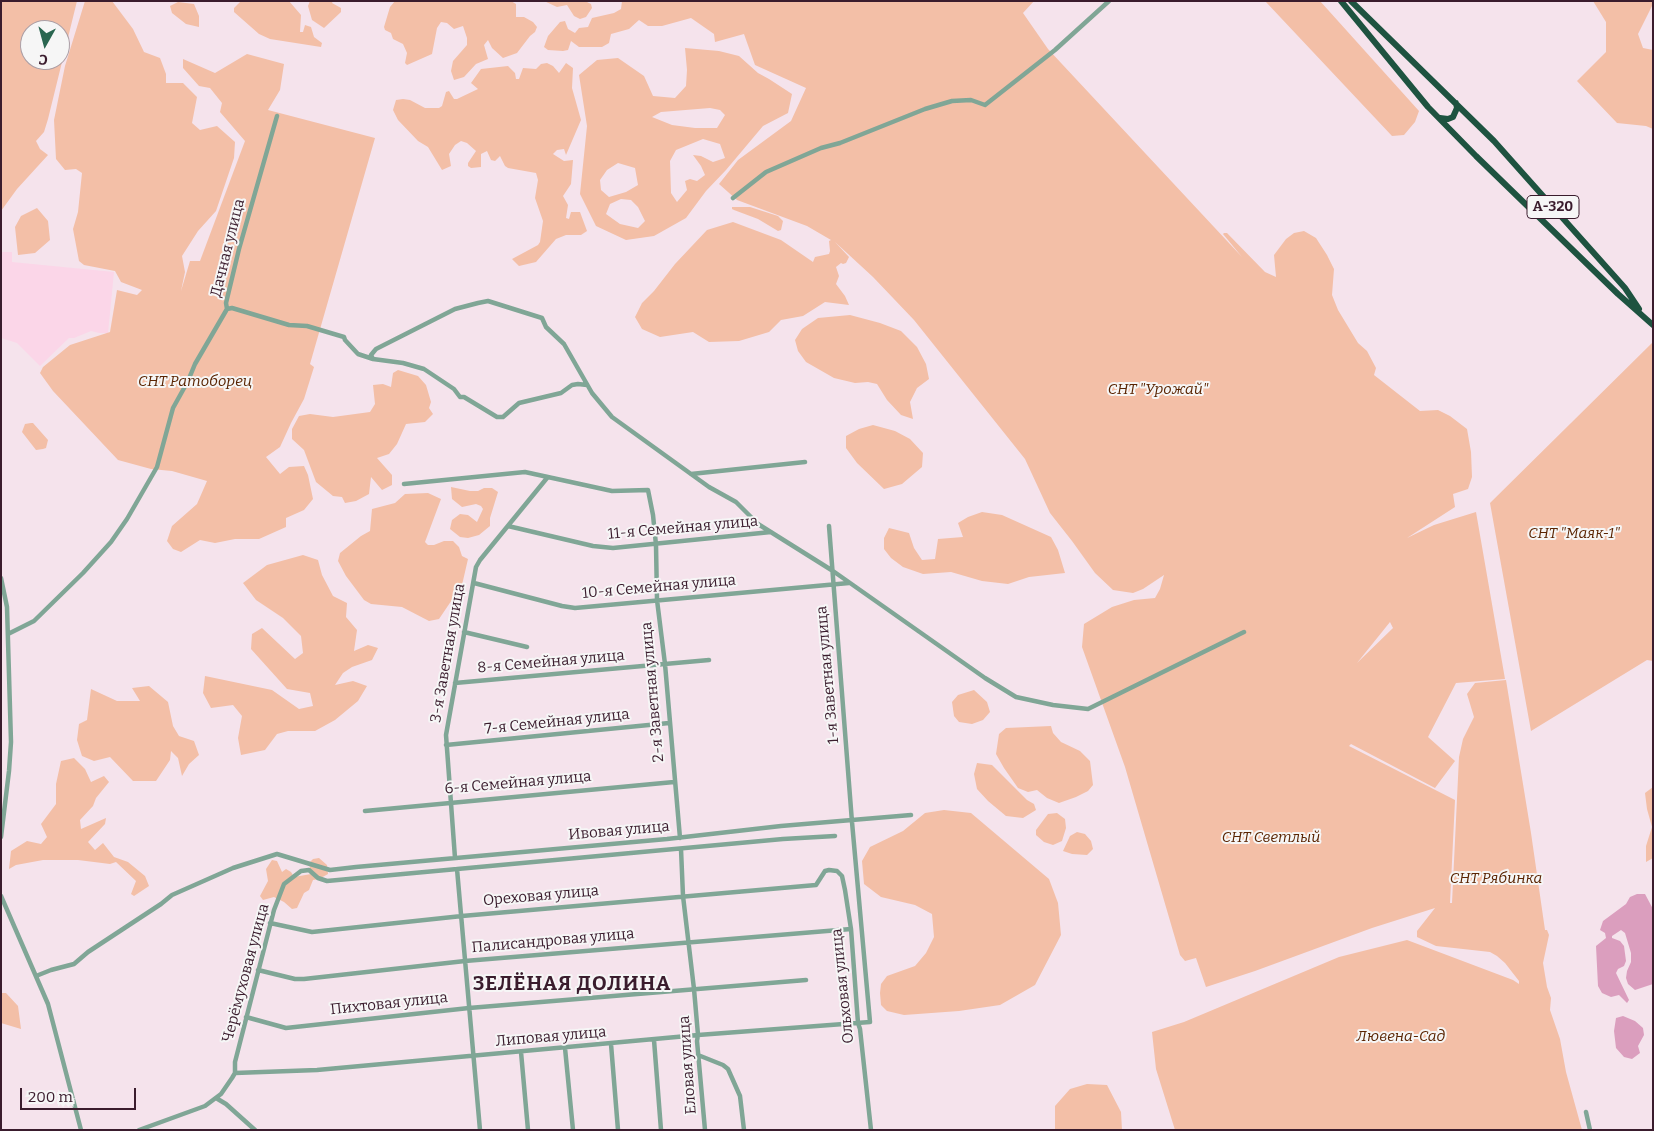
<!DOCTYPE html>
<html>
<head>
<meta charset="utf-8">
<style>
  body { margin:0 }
  #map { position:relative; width:1654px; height:1131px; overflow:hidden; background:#f5e3ec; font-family:Bitter,serif }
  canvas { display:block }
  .frame { position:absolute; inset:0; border:2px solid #3a1c2d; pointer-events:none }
  .north { position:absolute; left:20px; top:20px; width:50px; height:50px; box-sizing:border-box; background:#f6f6f6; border:1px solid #ab9fa6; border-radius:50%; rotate:187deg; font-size:14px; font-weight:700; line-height:20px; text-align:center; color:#3a1c2d }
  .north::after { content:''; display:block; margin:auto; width:18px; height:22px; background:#2a6650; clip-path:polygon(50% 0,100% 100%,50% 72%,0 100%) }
  .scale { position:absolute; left:20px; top:1088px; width:116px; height:22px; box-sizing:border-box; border:2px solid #3a1c2d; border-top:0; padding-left:6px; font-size:15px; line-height:18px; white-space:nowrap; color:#3a1c2d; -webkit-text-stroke:4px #f6f6f6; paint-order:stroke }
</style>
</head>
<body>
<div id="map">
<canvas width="1654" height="1131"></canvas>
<div class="frame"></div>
<div class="north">С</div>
<div class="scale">200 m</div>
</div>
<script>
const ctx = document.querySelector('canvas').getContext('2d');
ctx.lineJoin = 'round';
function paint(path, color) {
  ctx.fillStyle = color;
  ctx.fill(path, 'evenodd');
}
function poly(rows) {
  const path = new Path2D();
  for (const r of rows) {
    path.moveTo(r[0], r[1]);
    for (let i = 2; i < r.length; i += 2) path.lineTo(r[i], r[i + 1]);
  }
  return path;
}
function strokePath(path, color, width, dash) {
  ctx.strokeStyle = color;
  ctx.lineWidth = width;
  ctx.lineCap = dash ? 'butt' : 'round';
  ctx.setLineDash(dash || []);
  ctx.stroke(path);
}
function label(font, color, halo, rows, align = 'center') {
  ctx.font = font + ' Bitter,serif';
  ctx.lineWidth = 4;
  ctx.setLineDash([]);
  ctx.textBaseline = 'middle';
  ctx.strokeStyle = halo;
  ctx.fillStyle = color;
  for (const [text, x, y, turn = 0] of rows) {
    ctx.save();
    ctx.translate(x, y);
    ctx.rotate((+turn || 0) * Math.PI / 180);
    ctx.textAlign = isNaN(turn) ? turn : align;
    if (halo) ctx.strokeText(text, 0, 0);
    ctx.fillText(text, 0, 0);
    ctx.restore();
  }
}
paint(poly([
  [1,252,12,252,12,262,114,272,108,333,99,333,91,331,74,338,69,338,40,366,17,343,1,338]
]), '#fbd6e8');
paint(poly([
  [1,1,77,1,48,119,44,132,36,141,40,149,48,155,17,189,1,211],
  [30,30,60,30,60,60,30,60],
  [85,1,112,1,133,29,144,52,160,58,166,74,166,83,183,83,197,97,192,123,200,130,217,126,235,142,234,158,216,211,198,231,182,256,185,272,181,291,190,261,200,261,245,141,220,112,222,103,210,88,199,86,183,68,183,59,215,73,247,54,284,64,280,90,268,110,375,138,310,364,314,367,304,399,291,423,280,447,266,457,280,474,289,467,304,466,308,475,313,499,304,510,286,518,286,527,259,539,235,539,215,543,200,540,181,552,173,549,167,541,172,526,197,504,207,481,172,471,151,469,118,460,53,391,40,373,43,367,70,345,110,332,117,290,137,295,142,290,121,282,115,271,84,265,79,261,73,229,78,212,82,173,76,169,65,170,56,159,54,120,65,66],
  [241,1,289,1,301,15,300,32,303,32,305,25,311,27,314,37,322,43,321,47,270,39,259,34,234,12,234,8],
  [310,1,333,1,332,3,341,8,341,12,324,28,312,20,308,6],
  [395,1,511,1,516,4,516,17,524,17,533,22,537,27,535,32,530,36,517,53,503,58,492,48,488,40,484,45,488,59,476,64,464,77,454,80,451,71,453,61,467,45,467,38,463,26,454,29,447,23,441,22,437,28,432,54,407,65,405,63,407,53,403,44,393,39,391,33,385,30,384,27,390,7],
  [544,1,585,1,591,4,592,8,586,17,580,19,574,16,567,5,557,7],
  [622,1,1034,1,1023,13,1048,49,1242,257,1223,234,1224,233,1227,233,1265,272,1276,277,1274,255,1286,239,1294,233,1304,231,1316,238,1327,255,1334,269,1332,295,1338,310,1358,343,1367,351,1376,368,1374,375,1420,411,1438,410,1450,416,1467,429,1471,452,1472,477,1468,489,1453,494,1455,507,1407,538,1434,525,1476,512,1505,679,1456,683,1428,737,1455,761,1435,788,1351,744,1349,746,1455,800,1450,903,1452,903,1459,757,1463,739,1474,717,1467,694,1475,683,1506,680,1531,833,1545,930,1547,930,1549,935,1543,963,1547,987,1551,998,1550,1010,1560,1039,1566,1072,1582,1130,1175,1130,1156,1069,1152,1032,1184,1022,1339,957,1407,940,1513,980,1519,984,1519,981,1505,963,1497,956,1490,952,1436,946,1417,937,1417,931,1435,908,1372,928,1255,971,1206,987,1196,958,1185,961,1180,955,1125,767,1082,647,1084,624,1112,607,1134,600,1155,598,1160,589,1164,575,1143,589,1133,593,1113,590,1095,573,1072,541,1050,513,1025,459,914,320,873,277,835,242,849,257,846,263,843,264,841,263,836,267,839,276,836,284,845,296,849,305,825,302,803,316,781,320,769,332,739,341,709,342,693,332,660,337,642,329,635,317,642,303,654,291,675,264,707,230,733,222,781,240,813,262,815,257,829,254,830,251,829,241,831,240,807,226,737,200,719,184,738,160,791,121,806,88,755,65,744,34,715,42,714,34,691,18,662,26,648,26,639,20,629,29,611,34,609,43,602,47,579,47,571,41,568,50,563,51,548,50,544,47,548,36,560,22,565,21,568,29,575,33,579,28,588,27,592,18,614,13,621,9],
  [1390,622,1393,628,1357,663],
  [1265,1,1320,1,1419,111,1415,122,1404,135,1392,136],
  [1593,1,1653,1,1653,4,1638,34,1643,48,1653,50,1653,129,1646,126,1617,123,1577,81,1606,52,1606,22],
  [178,2,194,4,199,16,199,27,186,24,172,13,170,6],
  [685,48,719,51,739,56,758,73,769,79,792,94,788,113,763,126,726,170,706,191,686,218,654,236,626,240,596,226,580,194,587,126,579,75,597,60,618,58,644,76,653,96,675,98,686,86,687,70],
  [710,108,720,110,725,115,717,128,695,128,672,125,652,117,661,112],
  [703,139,720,144,725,158,713,162,701,156,693,155,701,166,705,175,697,181,690,179,685,181,687,190,677,202,671,193,670,161,676,150],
  [618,163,635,168,638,185,626,192,609,197,601,190,600,180,607,170],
  [621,199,631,200,638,207,645,221,638,228,620,224,606,214,610,204],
  [547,63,553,66,559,73,566,63,573,68,572,88,581,120,566,155,564,149,557,150,553,154,564,161,573,160,571,184,563,196,568,205,566,218,569,219,571,212,580,212,587,231,581,235,566,235,556,239,536,262,519,266,512,259,538,245,540,242,543,221,535,198,538,180,536,173,508,168,505,166,500,156,495,161,491,160,487,151,481,154,481,167,471,168,468,166,468,163,476,151,467,143,461,141,455,145,449,154,451,166,442,170,428,147,418,141,398,120,393,110,396,100,403,99,410,100,425,108,439,108,442,106,446,92,449,91,454,99,457,99,478,89,471,83,481,69,508,66,515,73,516,79,519,79,523,68,536,69,541,64],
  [732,207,750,207,778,216,783,221,781,230,778,231,758,219,734,210,732,209],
  [37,208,48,221,50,240,35,253,18,255,15,227,21,216],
  [850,315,880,323,901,331,917,347,926,364,929,379,917,388,910,402,913,419,901,415,887,400,877,384,868,382,855,383,834,378,806,362,798,351,795,340,802,329,818,318],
  [1652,343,1653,661,1647,660,1531,731,1490,503],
  [398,370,418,376,426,385,431,402,429,408,433,414,425,422,406,424,397,444,389,454,377,458,392,475,392,485,382,490,371,477,369,494,356,501,345,503,342,497,333,496,316,482,304,450,292,439,292,429,299,416,310,414,333,417,370,412,375,404,373,385,383,384,391,387,393,373],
  [31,423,33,423,48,440,46,448,43,449,36,450,22,432,25,424],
  [873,425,895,431,910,439,923,453,922,467,902,484,884,489,857,463,846,448,846,436,859,429],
  [451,487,470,491,478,491,484,488,492,488,498,492,490,518,490,526,479,535,468,538,460,537,450,529,452,520,460,514,468,515,477,522,483,509,481,506,476,504,462,507,452,499],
  [428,493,441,499,425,542,428,545,434,545,444,541,453,541,459,547,462,556,468,559,462,585,439,619,429,621,402,607,371,604,364,600,346,576,338,561,340,553,361,536,370,531,372,509,395,503,405,494],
  [982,512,1002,515,1051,537,1058,550,1065,573,1029,577,1008,584,982,581,951,572,923,574,903,567,891,558,884,549,884,538,889,528,909,533,914,548,922,560,935,559,938,539,963,537,958,523,968,517],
  [303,555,318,560,322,575,333,596,347,603,346,617,357,630,354,651,368,645,378,648,372,660,352,667,343,673,335,685,353,681,367,686,358,701,335,720,315,731,288,731,277,734,265,750,241,755,238,738,242,716,233,705,211,708,203,693,205,676,272,690,299,709,313,706,310,693,287,689,251,649,252,634,262,628,295,659,303,653,301,636,283,618,256,600,243,583,267,565],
  [149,686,168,702,173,726,179,736,194,741,199,755,189,764,182,776,178,758,171,751,170,760,156,781,133,781,110,757,94,761,82,756,77,740,79,724,87,720,91,689,117,701,140,701,132,688],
  [974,690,987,702,990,712,983,720,972,724,959,722,954,716,952,702,958,695],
  [1051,726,1053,733,1061,742,1080,751,1090,761,1093,785,1088,791,1076,797,1059,803,1047,798,1037,790,1028,792,1018,788,1004,768,996,754,999,734,1006,728],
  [74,758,85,769,91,782,104,776,109,782,96,798,93,806,80,820,81,829,106,818,105,824,88,842,95,850,103,843,114,857,128,862,145,876,149,886,134,896,131,894,136,881,116,862,110,864,78,860,43,860,16,865,9,869,11,851,27,841,41,844,47,837,41,824,56,804,56,784,61,761],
  [977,763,992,765,1027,800,1034,804,1036,810,1023,818,1006,816,988,801,977,789,974,774],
  [1653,787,1653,858,1646,862,1646,846,1652,827,1647,809,1645,793],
  [944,810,971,813,1049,879,1058,903,1061,935,1035,985,1000,1005,959,1011,904,1015,887,1011,881,1005,880,993,881,984,887,976,915,966,926,953,934,937,932,914,915,905,881,897,864,884,862,861,870,847,903,831,925,813],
  [1057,813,1065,819,1066,828,1062,841,1053,845,1044,842,1036,835,1036,830,1048,814],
  [1077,832,1085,834,1091,841,1093,849,1087,855,1072,854,1063,851,1070,836],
  [319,858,327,865,328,874,319,879,313,880,309,890,304,893,297,908,292,909,284,902,274,897,263,900,260,896,268,881,266,869,272,860,277,861,282,872,286,869,291,872,294,877,311,874,309,863,313,859],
  [1,993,6,993,18,1006,21,1029,1,1023],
  [1087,1084,1107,1085,1121,1112,1122,1130,1055,1130,1055,1106,1070,1089]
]), '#f3bfa7');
paint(poly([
  [1637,894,1645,894,1653,909,1653,984,1635,990,1628,984,1626,978,1627,971,1631,962,1631,953,1625,933,1621,930,1612,936,1612,938,1620,941,1624,946,1626,961,1624,966,1618,969,1616,973,1629,1000,1627,1003,1619,995,1611,997,1602,993,1598,986,1596,946,1606,938,1605,933,1600,930,1603,921,1626,904,1630,897],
  [1623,1016,1635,1021,1643,1028,1644,1035,1638,1046,1640,1053,1632,1059,1624,1057,1616,1048,1614,1031,1616,1018]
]), '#db9ebe');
strokePath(poly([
  [733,198,766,172,821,148,840,143,925,109,952,101,971,100,985,105,1055,50,1109,1],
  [227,309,232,308,289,325,307,326,344,337,345,340,358,354,373,359,403,363,424,369,454,389,460,397,464,397,497,417,503,417,519,403,561,393,572,385,578,384,587,385],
  [373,359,371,355,376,349,455,309,478,303,488,301,542,318,546,327,564,344,592,393,612,417,709,487,736,502,758,524,833,571,985,678,1016,697,1053,705,1088,709,1244,632],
  [691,474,805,462],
  [404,484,525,472,612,491,648,490,653,515,656,545,657,600,665,664,680,838],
  [508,526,593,546,613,548,771,532],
  [1,578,7,607,11,742,9,771,1,837],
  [474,583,562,606,575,608,849,583],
  [464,632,527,647],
  [8,634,34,621,83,573,111,542,127,519,157,467,173,408,188,381,195,364,227,309,226,303,239,249,277,116],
  [455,683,709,660],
  [446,745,669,723],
  [365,811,674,782],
  [681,849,683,896,694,989,698,1035,697,1041,705,1130],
  [455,858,446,735,476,567,480,560,547,478],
  [457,869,480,1130],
  [1,896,48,1004,81,1130],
  [270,923,312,932,462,916,816,885,825,871,829,870,837,871,842,876,845,890,851,929,858,1023,860,1029,871,1130],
  [258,970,295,979,304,979,465,961,851,929],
  [36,976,51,970,74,964,88,952,161,904,172,895,233,868,277,854,330,870,356,867,667,839,781,826,911,815],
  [246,1017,286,1028,469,1008,806,980],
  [654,1040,661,1130],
  [611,1044,618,1130],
  [565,1048,573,1130],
  [521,1052,528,1130],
  [698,1055,723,1065,728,1069,740,1096,744,1130],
  [235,1073,317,1070,698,1035,870,1022,852,822,829,526],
  [216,1098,226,1104,255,1130],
  [1586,1112,1590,1130],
  [139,1130,205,1106,221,1094,232,1078,235,1073,235,1062,274,910,284,884,301,871,309,870,318,878,327,881,783,839,835,836]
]), '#80a696', 4.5);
strokePath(poly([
  [1341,1,1428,107,1476,156,1618,294,1653,325],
  [1351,1,1494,141,1625,288,1639,309],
  [1440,118,1448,119,1453,117,1457,108,1456,103]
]), '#1e5340', 6);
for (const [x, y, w] of [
  [1553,207,52]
]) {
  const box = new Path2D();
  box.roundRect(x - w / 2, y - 11.5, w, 23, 4);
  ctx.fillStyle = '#f6f6f6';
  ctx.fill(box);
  strokePath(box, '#3a1c2d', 1);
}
label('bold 14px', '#3a1c2d', null, [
  ["А-320",1553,207]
]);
label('15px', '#3a1c2d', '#f6f6f6', [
  ["Дачная улица",228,248,-76],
  ["11-я Семейная улица",683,528,-5],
  ["10-я Семейная улица",659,587,-5],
  ["3-я Заветная улица",448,653,-80],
  ["8-я Семейная улица",551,662,-5],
  ["1-я Заветная улица",828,675,-95],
  ["2-я Заветная улица",653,692,-95],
  ["7-я Семейная улица",557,722,-6],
  ["6-я Семейная улица",518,783,-5],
  ["Ивовая улица",619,831,-5],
  ["Ореховая улица",541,896,-5],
  ["Палисандровая улица",553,941,-5],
  ["Черёмуховая улица",246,973,-75],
  ["Ольховая улица",843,986,-96],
  ["Пихтовая улица",389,1004,-6],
  ["Липовая улица",551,1037,-5],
  ["Еловая улица",688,1065,-94]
]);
label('italic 15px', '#5a2402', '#f6f6f6', [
  ["СНТ Ратоборец",195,382],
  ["СНТ \"Урожай\"",1158,390],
  ["СНТ \"Маяк-1\"",1574,534],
  ["СНТ Светлый",1271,838],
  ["СНТ Рябинка",1496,879],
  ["Лювена-Сад",1401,1037]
]);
ctx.letterSpacing = '1px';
label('bold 20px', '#3a1c2d', '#f6f6f6', [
  ["ЗЕЛЁНАЯ ДОЛИНА",572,984]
]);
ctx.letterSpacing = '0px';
</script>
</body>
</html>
